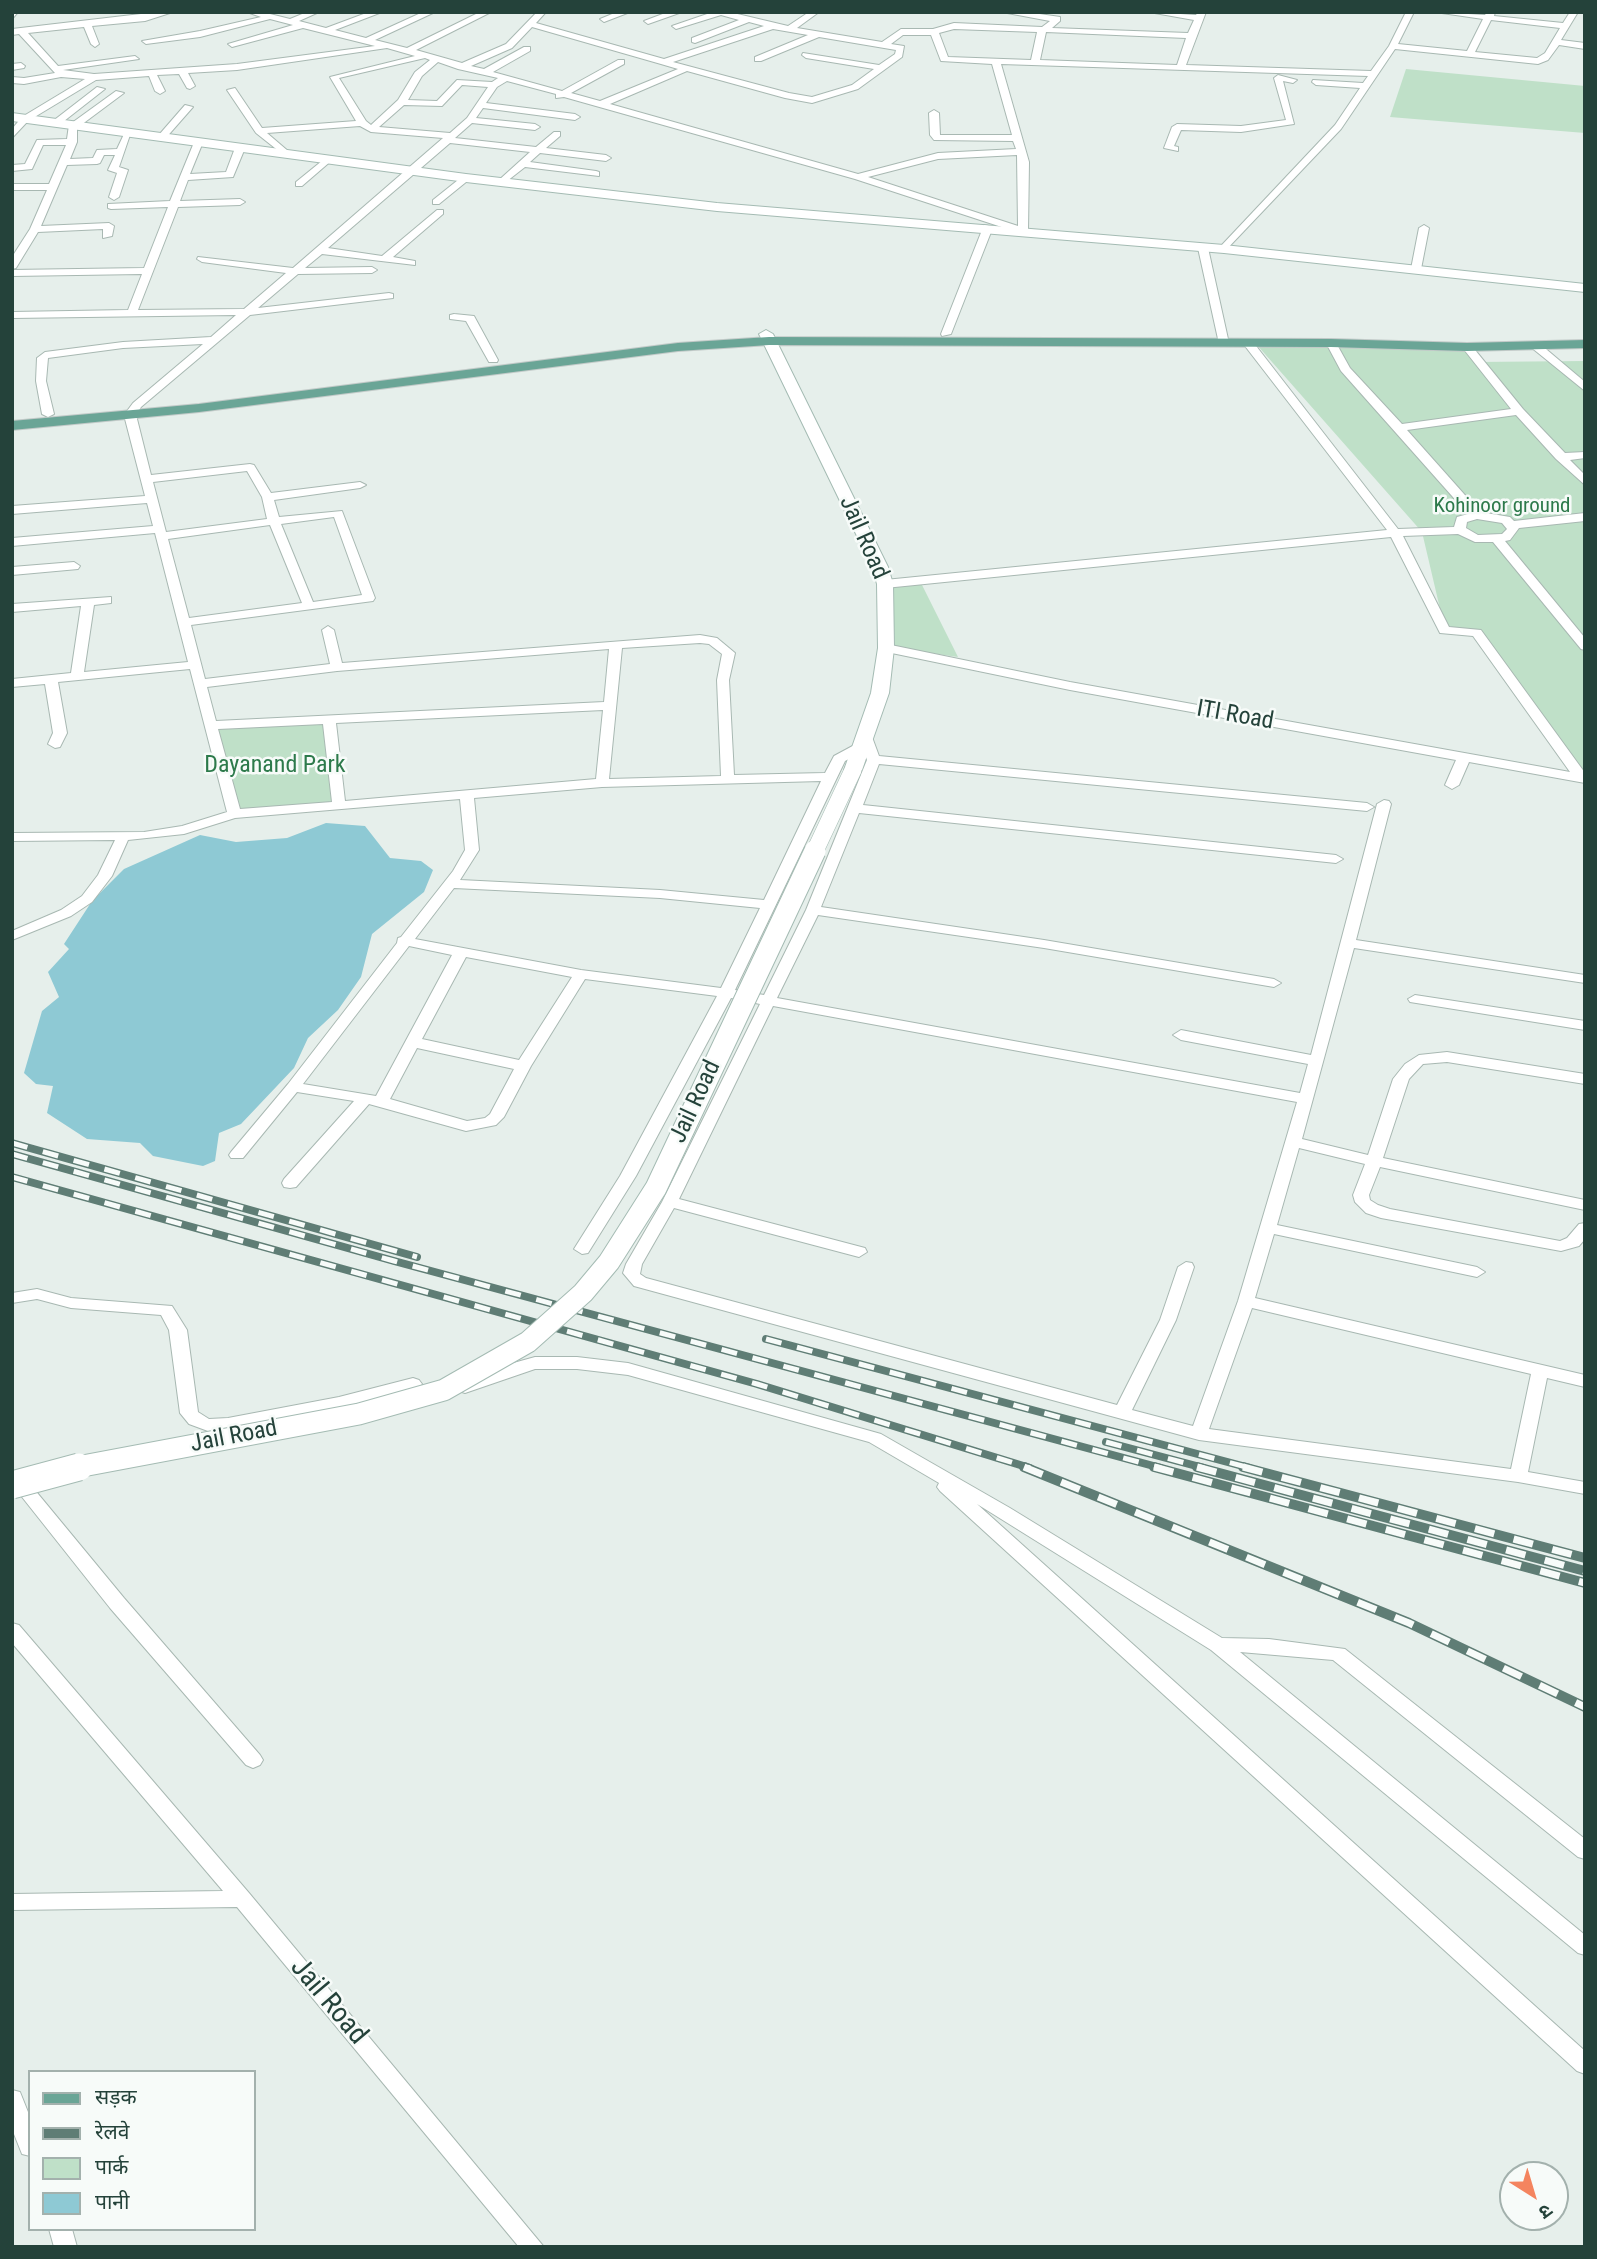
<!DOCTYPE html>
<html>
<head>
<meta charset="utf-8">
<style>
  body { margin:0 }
  #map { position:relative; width:1597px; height:2259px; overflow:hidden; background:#e6efeb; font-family:"Roboto Condensed","Noto Sans Devanagari",sans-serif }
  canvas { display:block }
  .frame { position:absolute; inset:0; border:14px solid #24423a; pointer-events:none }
  .legend { position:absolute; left:28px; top:2070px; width:228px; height:161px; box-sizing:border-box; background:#f7fbf9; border:2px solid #a3b1ad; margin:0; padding:9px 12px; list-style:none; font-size:21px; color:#24423a }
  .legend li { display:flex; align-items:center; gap:14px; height:35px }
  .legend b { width:35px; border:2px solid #a3b1ad }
  .north { position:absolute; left:1499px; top:2161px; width:70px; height:70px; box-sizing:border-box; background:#f7fbf9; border:2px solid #a3b1ad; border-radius:50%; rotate:143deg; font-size:19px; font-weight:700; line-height:28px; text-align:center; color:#24423a }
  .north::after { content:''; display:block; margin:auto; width:24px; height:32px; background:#f4845f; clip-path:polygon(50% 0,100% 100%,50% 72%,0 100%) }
</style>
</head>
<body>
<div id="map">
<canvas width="1597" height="2259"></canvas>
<div class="frame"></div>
<ul class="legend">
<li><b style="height:9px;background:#6aa596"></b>सड़क</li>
<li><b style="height:9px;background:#5f7d75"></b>रेलवे</li>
<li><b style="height:19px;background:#bfe0c8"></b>पार्क</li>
<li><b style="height:19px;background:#8ec9d4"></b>पानी</li>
</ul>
<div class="north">उ</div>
</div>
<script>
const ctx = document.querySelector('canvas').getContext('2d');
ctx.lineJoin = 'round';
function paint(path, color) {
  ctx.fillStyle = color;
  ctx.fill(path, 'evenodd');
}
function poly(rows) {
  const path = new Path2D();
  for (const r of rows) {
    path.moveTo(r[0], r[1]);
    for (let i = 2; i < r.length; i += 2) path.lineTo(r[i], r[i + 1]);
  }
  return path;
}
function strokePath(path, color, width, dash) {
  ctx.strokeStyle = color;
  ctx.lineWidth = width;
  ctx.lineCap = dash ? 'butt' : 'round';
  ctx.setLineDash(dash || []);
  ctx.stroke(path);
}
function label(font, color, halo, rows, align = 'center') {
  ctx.font = font + ' "Roboto Condensed",sans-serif';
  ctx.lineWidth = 5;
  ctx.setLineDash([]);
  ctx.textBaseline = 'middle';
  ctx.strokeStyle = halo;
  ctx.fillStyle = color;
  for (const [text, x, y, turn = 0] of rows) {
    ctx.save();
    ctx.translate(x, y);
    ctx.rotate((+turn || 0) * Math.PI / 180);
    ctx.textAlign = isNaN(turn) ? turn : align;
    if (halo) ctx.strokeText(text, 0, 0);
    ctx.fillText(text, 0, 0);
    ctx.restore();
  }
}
paint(poly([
  [1406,69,1585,86,1585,133,1390,117],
  [1257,345,1461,347,1475,362,1585,361,1585,780,1478,632,1445,630,1422,532],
  [920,581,958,657,895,648,892,584],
  [324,722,334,803,239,811,217,728]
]), '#bfe0c8');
paint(poly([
  [326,823,365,826,390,858,421,861,433,870,424,892,372,934,361,977,338,1010,308,1038,294,1068,241,1124,219,1133,215,1161,203,1166,153,1156,140,1143,87,1139,47,1113,53,1086,36,1084,24,1073,42,1011,59,997,48,972,69,949,64,944,92,901,124,869,200,835,236,842,287,838]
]), '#8ec9d4');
const street = poly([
  [12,12,18,12,12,19,12,12],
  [158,12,173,12,145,21,92,26,99,44,95,47,91,44,84,27,28,33,58,66,135,56,139,59,63,70,94,74,237,64,375,46,303,28,232,47,228,44,293,25,270,19,200,37,146,44,142,41,200,31,261,17,247,12,262,12,290,19,307,12,319,12,299,21,326,28,369,12,382,12,335,30,366,38,423,12,435,12,375,40,407,48,480,12,491,12,416,50,462,63,506,44,537,12,546,12,536,23,664,59,764,26,749,22,695,43,692,42,692,38,739,20,721,15,676,29,672,26,713,12,729,12,788,26,809,12,819,12,797,28,882,42,901,29,933,29,954,23,1042,27,1050,21,1002,12,1026,12,1060,17,1060,21,1052,28,1188,33,1194,20,1149,12,1196,15,1198,12,1206,12,1186,65,1371,71,1389,46,1406,12,1414,12,1398,44,1467,51,1483,19,1435,12,1485,15,1487,12,1495,12,1494,16,1563,23,1570,12,1578,12,1561,40,1585,43,1585,49,1559,45,1548,60,1538,64,1395,49,1341,129,1224,252,1220,251,1220,247,1335,125,1360,88,1316,85,1312,82,1313,80,1363,83,1368,76,1001,64,1029,162,1028,231,1023,234,855,179,564,97,556,98,556,94,507,81,497,87,486,103,575,114,580,117,575,120,483,108,476,118,535,124,540,127,535,130,472,123,455,138,536,147,554,132,560,132,560,136,546,148,606,155,611,158,606,161,540,153,530,162,596,171,599,172,599,176,525,167,502,185,499,184,499,180,530,152,450,143,328,248,382,256,437,210,443,210,443,214,393,257,415,261,415,265,322,254,305,268,372,267,377,270,372,273,298,274,258,308,389,293,393,294,393,298,250,315,141,407,136,415,151,475,250,464,254,465,271,493,360,482,366,485,360,488,274,500,279,517,342,511,375,598,373,601,191,625,205,679,330,664,322,630,328,626,334,630,342,663,700,635,717,638,735,653,729,680,734,775,825,773,834,756,860,742,858,737,865,733,872,737,879,756,1367,803,1374,807,1367,811,879,764,863,805,1336,855,1343,859,1336,863,859,813,821,907,1044,940,1274,979,1281,983,1274,987,1044,948,818,915,777,998,1300,1093,1308,1064,1181,1040,1173,1035,1181,1030,1311,1055,1377,804,1384,800,1389,801,1391,804,1356,940,1585,975,1585,983,1354,948,1302,1139,1368,1155,1393,1079,1405,1064,1419,1055,1447,1052,1585,1074,1585,1084,1447,1062,1423,1064,1409,1079,1383,1158,1585,1200,1585,1210,1380,1167,1369,1195,1370,1200,1378,1205,1390,1209,1560,1241,1567,1238,1579,1224,1585,1223,1585,1239,1579,1246,1561,1251,1381,1218,1366,1213,1355,1202,1353,1195,1365,1164,1299,1148,1277,1225,1477,1267,1485,1272,1477,1277,1274,1234,1255,1298,1585,1375,1585,1387,1547,1378,1528,1472,1585,1482,1585,1494,1518,1482,1199,1440,634,1286,623,1273,626,1264,662,1202,760,1004,731,998,636,1176,588,1253,582,1254,574,1249,620,1176,717,996,585,979,531,1066,504,1117,496,1125,466,1131,369,1104,296,1187,290,1188,284,1187,282,1183,284,1179,354,1101,297,1092,243,1158,231,1158,229,1155,231,1152,288,1084,397,943,398,938,401,937,453,871,465,850,460,799,235,818,184,834,128,840,112,876,92,902,71,916,12,940,12,931,61,910,82,896,98,875,115,840,12,841,12,833,144,832,182,826,227,812,190,669,58,682,67,733,60,747,55,748,48,744,53,733,45,684,12,687,12,679,71,673,81,606,12,612,12,604,111,597,111,603,94,605,84,672,188,662,155,533,12,546,12,538,153,526,147,503,12,514,12,506,145,496,124,415,133,403,203,344,123,348,48,358,46,381,54,414,48,417,42,414,36,381,37,358,45,352,123,342,211,337,236,315,12,318,12,312,128,310,142,274,12,276,12,270,144,268,168,207,111,209,108,208,108,204,170,201,195,140,203,142,190,174,226,172,235,148,240,145,245,148,233,177,188,180,180,201,240,199,245,202,240,205,178,207,138,310,244,309,286,273,202,262,197,259,198,257,293,268,443,138,371,132,360,126,267,133,288,151,288,155,285,156,256,133,227,90,235,88,262,128,356,121,330,77,415,56,387,48,237,70,188,73,195,86,190,89,187,88,179,74,157,75,165,91,160,94,155,91,149,76,96,80,28,121,12,138,12,129,22,117,85,79,61,77,24,84,12,83,12,77,24,78,55,73,19,34,12,35,12,29,158,12],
  [1491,20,1560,28,1545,53,1537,58,1475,52,1491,20],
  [532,27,661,64,678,69,600,101,571,93,624,64,624,60,618,60,562,91,493,72,530,51,530,47,524,47,484,69,471,66,512,48,532,27],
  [773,29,808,35,755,57,755,61,761,61,819,37,896,50,895,54,879,65,803,53,802,55,806,58,874,69,852,85,812,97,789,93,673,62,773,29],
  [954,29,1037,32,1031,60,948,57,939,33,954,29],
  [1046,32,1186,38,1177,65,1040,60,1046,32],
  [903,35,931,35,941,61,992,64,1012,135,940,135,939,113,934,110,929,113,930,135,934,140,1013,141,1016,149,938,153,858,174,610,104,687,71,785,98,812,103,858,89,902,57,904,46,891,44,903,35],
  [425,58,430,60,415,72,398,100,371,125,366,121,339,78,425,58],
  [438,62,458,69,498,78,492,82,457,80,437,101,408,100,422,76,438,62],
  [462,85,488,87,467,118,450,133,379,127,404,105,442,106,462,85],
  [1017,155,1018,226,868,177,938,159,1017,155],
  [247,471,262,497,267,519,166,532,153,482,247,471],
  [334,517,362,595,313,602,281,524,334,517],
  [270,525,302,603,189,618,168,539,270,525],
  [700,643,709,644,722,654,717,680,721,776,609,779,622,648,700,643],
  [609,649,604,702,216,721,207,687,337,671,609,649],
  [603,710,596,779,345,801,336,723,603,710],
  [323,724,332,802,240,809,218,729,323,724],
  [864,751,867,760,806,910,764,995,735,990,845,761,864,751],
  [821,781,764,900,660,890,460,880,479,850,474,798,602,787,821,781],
  [454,888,660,898,760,908,721,988,581,970,415,939,454,888],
  [409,946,452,955,376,1096,303,1084,409,946],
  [466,957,572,977,519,1060,422,1039,466,957],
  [773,1006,1297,1102,1238,1301,1193,1426,1132,1410,1176,1320,1194,1267,1192,1263,1186,1262,1178,1267,1160,1320,1117,1405,646,1278,640,1274,642,1264,674,1208,859,1257,867,1252,865,1248,679,1199,773,1006],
  [417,1048,514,1069,490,1114,485,1118,467,1121,390,1099,417,1048],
  [1252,1308,1531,1374,1511,1469,1209,1429,1252,1308],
  [617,12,630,12,604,22,600,19,617,12],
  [668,12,682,12,648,24,644,21,668,12],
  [21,63,25,66,24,68,12,70,12,64,21,63],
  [1278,75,1297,80,1293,83,1283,81,1294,124,1241,132,1181,130,1174,146,1178,147,1178,151,1164,148,1172,127,1177,124,1241,126,1286,120,1274,78,1278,75],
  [97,87,105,89,59,125,53,125,53,121,97,87],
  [116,91,124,93,77,128,77,142,70,159,93,158,97,150,117,149,125,132,131,132,119,167,128,170,119,197,114,200,109,197,117,173,108,170,115,155,104,155,100,163,97,164,67,165,41,226,109,223,114,226,112,236,103,238,103,229,38,232,16,268,12,269,12,257,30,229,47,190,12,190,12,184,49,184,66,145,43,145,32,169,12,171,12,165,25,164,37,140,67,139,69,125,116,91],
  [185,105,193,107,164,140,158,140,158,136,185,105],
  [328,156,331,157,331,161,302,186,296,186,296,182,328,156],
  [463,176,471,178,439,204,433,204,433,200,463,176],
  [984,225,993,227,951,334,942,336,941,334,984,225],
  [1424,225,1429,228,1421,269,1416,272,1411,269,1419,228,1424,225],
  [1203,245,1208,248,1228,339,1223,342,1218,339,1198,248,1203,245],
  [454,314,474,316,498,360,497,362,489,362,466,321,450,319,450,315,454,314],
  [1249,341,1253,342,1398,529,1454,527,1457,517,1468,514,1341,371,1326,343,1327,341,1335,341,1350,368,1402,424,1511,409,1462,347,1471,345,1523,409,1565,453,1585,452,1585,458,1570,460,1585,475,1585,485,1556,459,1516,415,1407,430,1480,512,1510,517,1514,521,1585,513,1585,521,1519,528,1510,540,1505,541,1585,638,1585,650,1581,649,1493,542,1475,542,1458,534,1403,536,1449,627,1481,630,1585,773,1585,783,1469,762,1459,785,1452,789,1445,785,1456,760,1070,690,882,651,880,648,886,644,1070,682,1570,772,1473,636,1440,633,1391,537,885,588,879,584,885,580,1387,530,1245,346,1244,344,1249,341],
  [1477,519,1502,523,1507,529,1502,534,1478,535,1466,528,1467,522,1477,519],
  [1532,344,1540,344,1585,382,1585,391,1532,348,1532,344],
  [74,562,80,566,78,569,12,575,12,567,74,562],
  [1415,995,1585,1021,1585,1030,1410,1002,1408,999,1415,995],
  [37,1289,71,1298,172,1306,187,1330,198,1412,209,1419,228,1418,339,1397,413,1378,419,1380,422,1384,419,1388,339,1409,228,1430,208,1431,189,1424,180,1413,169,1330,161,1315,71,1308,37,1299,12,1303,12,1293,37,1289],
  [535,1357,577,1357,628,1363,881,1434,1010,1508,1222,1638,1269,1639,1345,1649,1585,1839,1585,1859,1578,1857,1333,1660,1240,1652,1585,1935,1585,1955,1578,1953,1211,1650,977,1504,1585,2051,1585,2074,1577,2071,940,1491,937,1487,939,1483,869,1442,628,1375,577,1369,535,1369,465,1393,459,1391,456,1387,459,1383,499,1367,535,1357],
  [28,1487,34,1489,124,1598,260,1755,263,1760,260,1765,253,1768,246,1765,110,1608,22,1497,19,1493,22,1489,28,1487],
  [12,1623,19,1625,249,1893,544,2247,519,2247,237,1907,12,1910,12,1894,223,1891,12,1643,12,1623],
  [12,2090,20,2092,30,2117,30,2156,22,2154,12,2129,12,2090],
  [49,2229,72,2229,77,2247,54,2247,49,2229]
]);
const secondary = poly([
  [12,113,466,174,717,203,1224,245,1585,284,1585,292,1224,253,717,211,466,182,12,121,12,113],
  [766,330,773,334,888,567,893,584,894,648,889,693,862,770,853,775,844,770,871,693,878,648,877,584,872,567,759,334,766,330]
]);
const primary = poly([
  [769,337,1331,339,1467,343,1585,340,1585,348,1467,351,1331,347,769,345,678,351,199,412,12,430,12,421,199,404,678,343,769,337]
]);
strokePath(street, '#a8b8b2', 2);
strokePath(secondary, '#a4bbb3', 2);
strokePath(primary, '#c2cac8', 2);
paint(street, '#fff');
paint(secondary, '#fff');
paint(primary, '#6aa596');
const railFar1 = poly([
  [12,1143,417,1257],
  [12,1154,394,1261,1161,1468],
  [12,1177,757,1384,1030,1468],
  [766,1339,1250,1468],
  [1106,1442,1204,1468]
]);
const rail = poly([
  [1024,1467,1409,1623,1585,1707],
  [1154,1467,1585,1583],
  [1197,1467,1585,1571],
  [1243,1467,1585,1558]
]);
strokePath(railFar1, '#5f7d75', 8);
strokePath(rail, '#5f7d75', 10);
strokePath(railFar1, '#f7fbf9', 5, [16]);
strokePath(rail, '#f7fbf9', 7, [20]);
const secondaryBridgeFar2 = poly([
  [814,853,853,770]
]);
const secondaryBridgeFar1 = poly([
  [72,1468,359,1414,444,1390,528,1342,583,1293,609,1262,656,1188,815,851]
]);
const secondaryBridge = poly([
  [12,1485,79,1467]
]);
strokePath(secondaryBridgeFar2, '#a4bbb3', 18, []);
strokePath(secondaryBridgeFar1, '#a4bbb3', 23, []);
strokePath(secondaryBridge, '#a4bbb3', 29, []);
strokePath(secondaryBridgeFar2, '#fff', 17);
strokePath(secondaryBridgeFar1, '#fff', 21);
strokePath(secondaryBridge, '#fff', 27);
label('21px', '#2d7a4b', '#f7fbf9', [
  ["Kohinoor ground",1502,507]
]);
label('24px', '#24423a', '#f7fbf9', [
  ["Jail Road",863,538,66],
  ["ITI Road",1235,716,10],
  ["Jail Road",696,1102,-65],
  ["Jail Road",234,1437,-11]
]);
label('24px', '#2d7a4b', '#f7fbf9', [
  ["Dayanand Park",275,766]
]);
label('28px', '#24423a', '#f7fbf9', [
  ["Jail Road",328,2002,50]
]);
</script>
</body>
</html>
